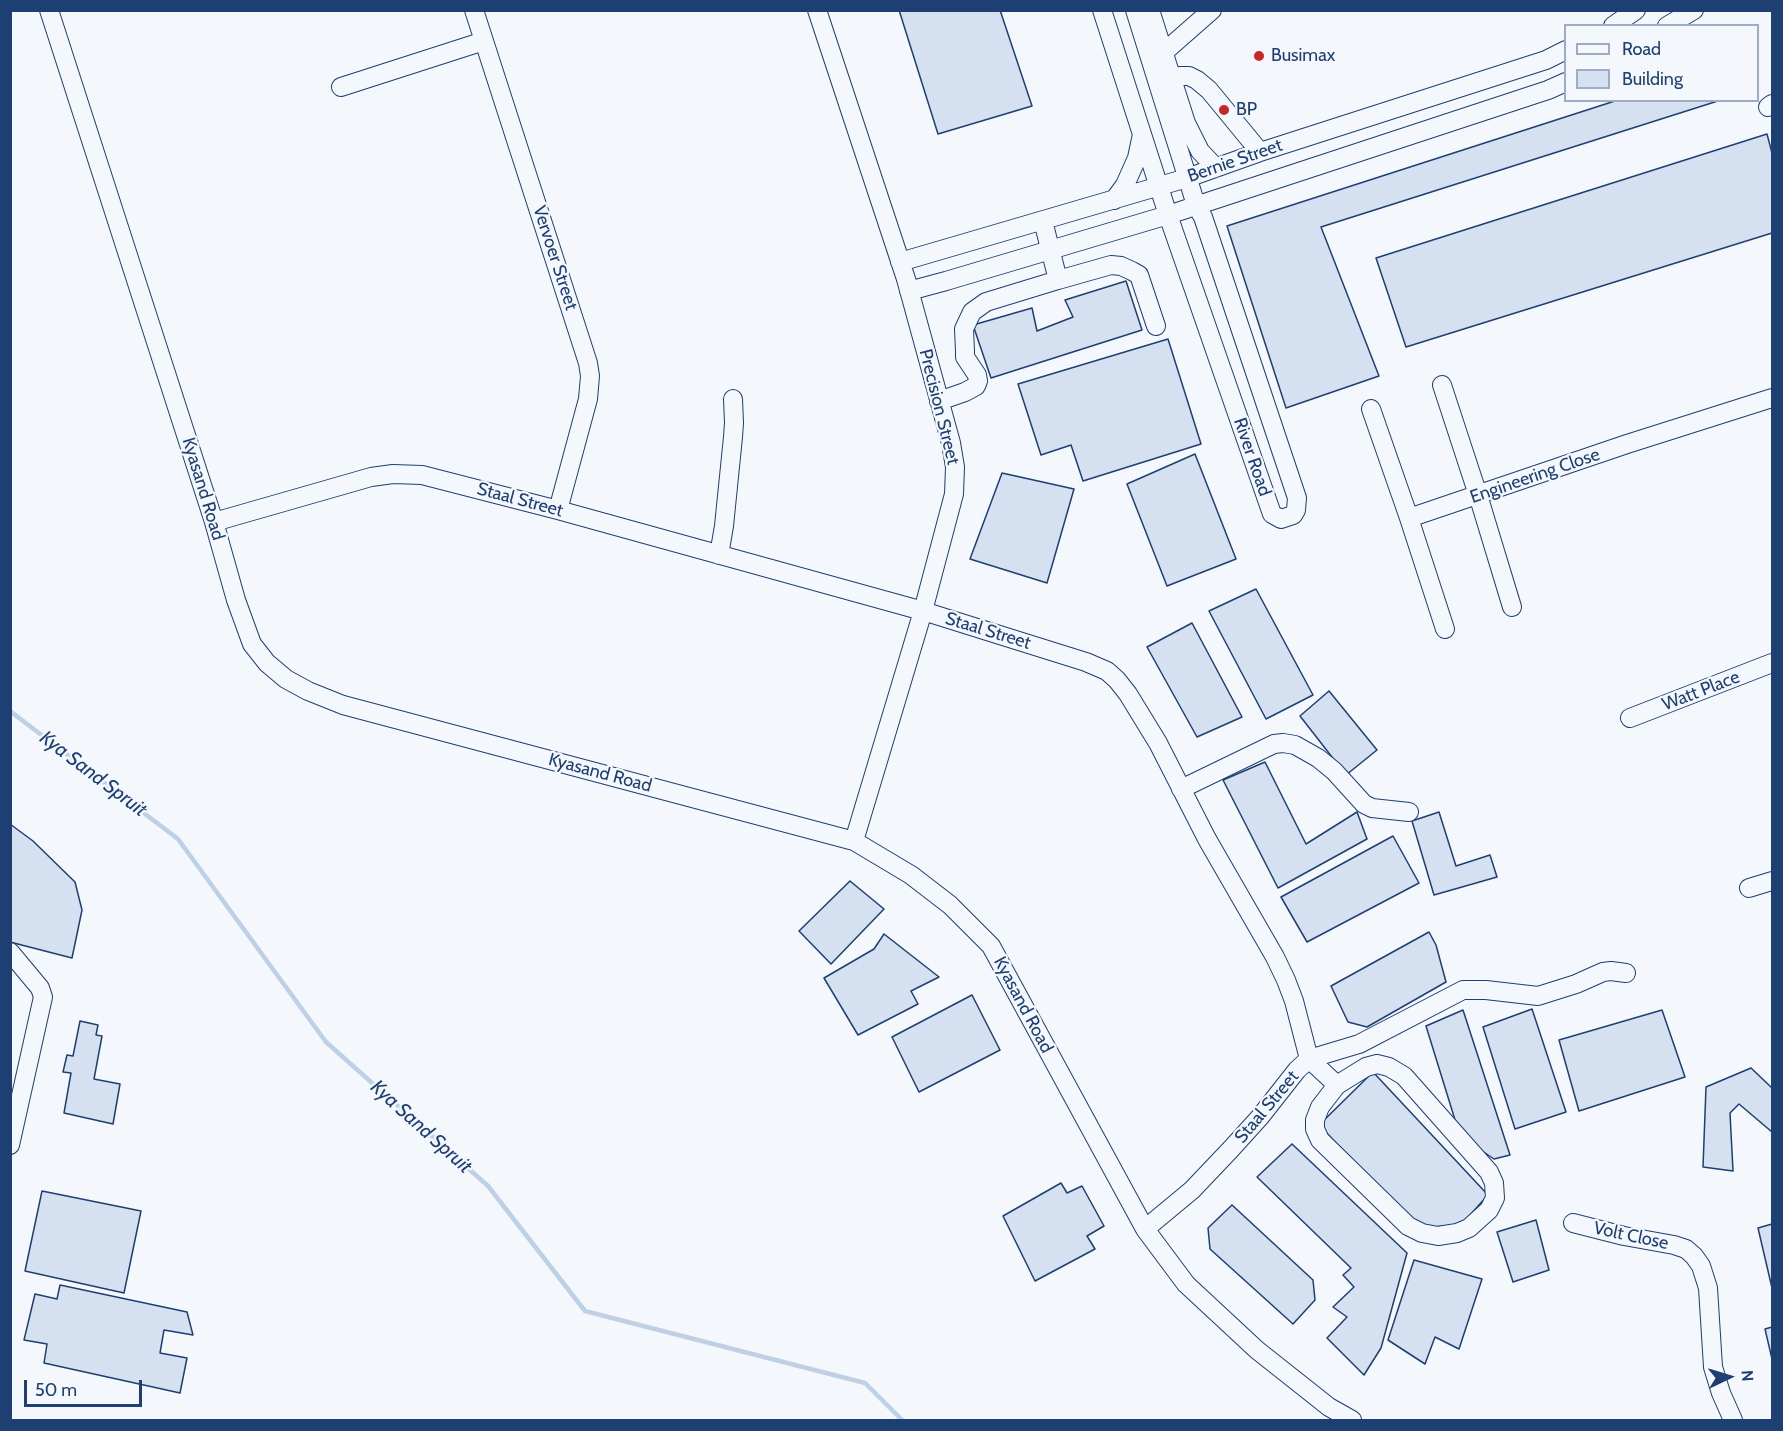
<!DOCTYPE html>
<html>
<head>
<meta charset="utf-8">
<style>
  body { margin:0 }
  #map { position:relative; width:1783px; height:1431px; overflow:hidden; background:#f4f7fb; font-family:Cabin,sans-serif }
  canvas { display:block }
  .frame { position:absolute; inset:0; border:12px solid #1d3f73; pointer-events:none }
  .legend { position:absolute; left:1564px; top:24px; width:195px; height:78px; box-sizing:border-box; background:#f4f7fb; border:2px solid #9eadc5; margin:0; padding:8px 10px; list-style:none; font-size:18px; color:#1d3f73 }
  .legend li { display:flex; align-items:center; gap:12px; height:30px }
  .legend b { width:30px; border:2px solid #9eadc5 }
  .north { position:absolute; left:1699px; top:1347px; width:60px; height:60px; -webkit-text-stroke:4px #f4f7fb; paint-order:stroke; rotate:86deg; font-size:16px; font-weight:700; line-height:24px; text-align:center; color:#1d3f73 }
  .north::after { content:''; display:block; margin:auto; width:21px; height:27px; background:#1d3f73; clip-path:polygon(50% 0,100% 100%,50% 72%,0 100%) }
  .scale { position:absolute; left:24px; top:1380px; width:118px; height:27px; box-sizing:border-box; border:3px solid #1d3f73; border-top:0; padding-left:8px; font-size:18px; line-height:21px; white-space:nowrap; color:#1d3f73; -webkit-text-stroke:4px #f4f7fb; paint-order:stroke }
</style>
</head>
<body>
<div id="map">
<canvas width="1783" height="1431"></canvas>
<div class="frame"></div>
<ul class="legend">
<li><b style="height:8px;background:#f4f7fb"></b>Road</li>
<li><b style="height:16px;background:#d5e0f0"></b>Building</li>
</ul>
<div class="north">N</div>
<div class="scale">50 m</div>
</div>
<script>
const ctx = document.querySelector('canvas').getContext('2d');
ctx.lineJoin = 'round';
function poly(rows) {
  const path = new Path2D();
  for (const r of rows) {
    path.moveTo(r[0], r[1]);
    for (let i = 2; i < r.length; i += 2) path.lineTo(r[i], r[i + 1]);
  }
  return path;
}
function strokePath(path, color, width, dash) {
  ctx.strokeStyle = color;
  ctx.lineWidth = width;
  ctx.lineCap = dash ? 'butt' : 'round';
  ctx.setLineDash(dash || []);
  ctx.stroke(path);
}
function paint(path, color) {
  ctx.fillStyle = color;
  ctx.fill(path, 'evenodd');
}
function label(font, color, halo, rows, align = 'center') {
  ctx.font = font + ' Cabin,sans-serif';
  ctx.lineWidth = 4.5;
  ctx.setLineDash([]);
  ctx.textBaseline = 'middle';
  ctx.strokeStyle = halo;
  ctx.fillStyle = color;
  for (const [text, x, y, turn = 0] of rows) {
    ctx.save();
    ctx.translate(x, y);
    ctx.rotate((+turn || 0) * Math.PI / 180);
    ctx.textAlign = isNaN(turn) ? turn : align;
    if (halo) ctx.strokeText(text, 0, 0);
    ctx.fillText(text, 0, 0);
    ctx.restore();
  }
}
strokePath(poly([
  [10,711,178,839,326,1042,488,1186,585,1311,865,1383,902,1420]
]), '#bed0e5', 4.5);
const building = poly([
  [899,10,1000,10,1032,106,938,134,899,10],
  [1618,100,1721,100,1321,227,1379,376,1286,408,1227,226,1618,100],
  [1767,134,1772,153,1772,233,1406,347,1376,258,1767,134],
  [1126,281,1142,330,991,378,973,325,1032,308,1037,331,1073,317,1065,300,1126,281],
  [1168,339,1201,444,1083,481,1071,445,1041,455,1018,384,1168,339],
  [1195,454,1236,559,1167,586,1127,484,1195,454],
  [1002,473,1074,489,1047,583,970,559,1002,473],
  [1256,589,1313,695,1266,719,1209,611,1256,589],
  [1192,623,1242,717,1197,737,1147,647,1192,623],
  [1329,691,1377,750,1346,775,1300,716,1329,691],
  [1265,762,1306,844,1357,812,1367,839,1278,888,1223,780,1265,762],
  [1439,812,1456,866,1490,855,1497,877,1434,895,1412,821,1439,812],
  [10,824,33,841,75,882,82,910,72,958,10,942,10,824],
  [1393,836,1419,883,1307,942,1281,897,1393,836],
  [850,881,884,909,831,964,799,931,850,881],
  [1429,932,1436,945,1446,982,1367,1027,1348,1022,1331,986,1429,932],
  [884,934,939,977,911,991,918,1004,858,1035,824,978,874,949,884,934],
  [972,995,1000,1050,919,1092,892,1037,972,995],
  [1532,1009,1566,1112,1515,1129,1483,1027,1532,1009],
  [1463,1010,1510,1155,1494,1159,1460,1136,1426,1026,1463,1010],
  [1662,1010,1685,1077,1579,1111,1559,1040,1662,1010],
  [80,1021,98,1025,96,1035,102,1036,94,1079,120,1084,113,1124,64,1113,71,1073,63,1072,67,1055,73,1056,80,1021],
  [1751,1068,1772,1088,1772,1132,1739,1104,1730,1113,1733,1171,1703,1167,1706,1087,1751,1068],
  [1373,1072,1488,1195,1461,1225,1418,1228,1319,1125,1373,1072],
  [1292,1144,1407,1253,1381,1348,1364,1375,1327,1338,1347,1317,1333,1307,1354,1287,1343,1275,1351,1268,1257,1177,1292,1144],
  [1061,1183,1067,1193,1082,1186,1104,1226,1087,1236,1095,1249,1035,1281,1003,1216,1061,1183],
  [42,1191,141,1211,124,1293,25,1271,42,1191],
  [1232,1205,1313,1280,1315,1300,1293,1324,1210,1249,1208,1228,1232,1205],
  [1536,1220,1549,1270,1513,1282,1497,1232,1536,1220],
  [1772,1224,1772,1288,1758,1228,1772,1224],
  [1414,1260,1482,1279,1459,1349,1435,1337,1425,1364,1388,1340,1414,1260],
  [60,1285,187,1312,193,1335,164,1330,160,1353,187,1358,180,1393,44,1363,47,1344,24,1340,35,1294,57,1299,60,1285],
  [1772,1327,1772,1359,1765,1329,1772,1327]
]);
paint(building, '#d5e0f0');
strokePath(building, '#1d3f73', 1.5);
const minor = poly([
  [49,10,214,522,236,600,252,644,267,663,286,679,308,691,343,705,854,841,911,875,950,905,991,946,1145,1229,1186,1284,1257,1350,1329,1407,1352,1420],
  [474,10,588,363,590,376,588,399,558,510],
  [817,10,906,279,951,443,955,467,954,494,923,611,854,841],
  [1102,10,1168,215,1272,514,1281,519,1293,515,1296,510,1297,498,1203,217,1196,205,1135,10],
  [1150,10,1186,123,1200,151,1216,168],
  [1613,26,1636,10],
  [1667,26,1694,10],
  [1163,53,1212,10],
  [1172,80,1180,76,1189,76,1197,80,1209,90,1260,152],
  [341,87,484,41],
  [1768,107,1772,104],
  [1114,200,1125,185,1137,158,1142,134],
  [1043,221,1058,280,1111,265,1121,266,1132,271,1139,275,1156,326],
  [900,262,1187,178,1260,152,1546,60,1566,50],
  [909,291,946,281,1168,215,1548,90,1566,82],
  [1442,385,1478,495,1512,607],
  [939,401,965,392,976,386,978,381,977,375,965,357,965,351,964,329,972,312,986,302,1058,280],
  [1371,409,1409,518],
  [214,522,371,477,393,474,422,475,558,510,923,611,1086,662,1107,671,1117,680,1128,694,1158,743,1207,839,1275,957,1286,980,1294,1001,1309,1059,1297,1070,1260,1117,1231,1149,1192,1190,1145,1229],
  [719,555,724,526,733,437,734,423,733,399],
  [1445,629,1409,518,1627,444,1772,398],
  [1630,718,1772,663],
  [1181,789,1274,744,1283,743,1295,745,1318,758,1334,771,1364,804,1372,808,1409,812],
  [1749,888,1772,881],
  [10,952,40,988,43,997,10,1145],
  [1309,1059,1359,1044,1463,990,1486,990,1538,996,1576,984,1603,972,1611,971,1626,973],
  [1309,1059,1337,1085],
  [1377,1064,1389,1067,1404,1076,1489,1172,1494,1183,1495,1198,1489,1210,1469,1228,1457,1233,1438,1236,1422,1233,1408,1226,1320,1140,1315,1129,1315,1120,1320,1107,1337,1085,1366,1067,1377,1064],
  [1573,1223,1624,1236,1674,1245,1686,1249,1694,1256,1701,1266,1708,1288,1713,1367,1721,1393,1733,1420]
]);
strokePath(minor, '#1d3f73', 20);
strokePath(minor, '#f4f7fb', 18);
for (const [x, y, r, color] of [
  [1259,56,6,"#c62828"],
  [1224,110,6,"#c62828"]
]) {
  const dot = new Path2D();
  dot.arc(x, y, r, 0, 2 * Math.PI);
  ctx.fillStyle = color;
  ctx.fill(dot);
  strokePath(dot, '#f4f7fb', 2);
}
label('18px', '#1d3f73', '#f4f7fb', [
  ["Busimax",1271,56],
  ["BP",1236,110]
], 'left');
label('18px', '#1d3f73', '#f4f7fb', [
  ["Bernie Street",1235,161,-19],
  ["Vervoer Street",555,258,72],
  ["Precision Street",939,407,76],
  ["River Road",1252,457,71],
  ["Engineering Close",1535,476,-19],
  ["Kyasand Road",203,489,73],
  ["Staal Street",520,500,15],
  ["Staal Street",988,631,17],
  ["Watt Place",1701,691,-21],
  ["Kyasand Road",600,773,15],
  ["Kyasand Road",1023,1005,62],
  ["Staal Street",1267,1107,-50],
  ["Volt Close",1631,1236,12]
]);
label('italic 20px', '#1d3f73', '#f4f7fb', [
  ["Kya Sand Spruit",93,774,37],
  ["Kya Sand Spruit",421,1127,42]
]);
</script>
</body>
</html>
